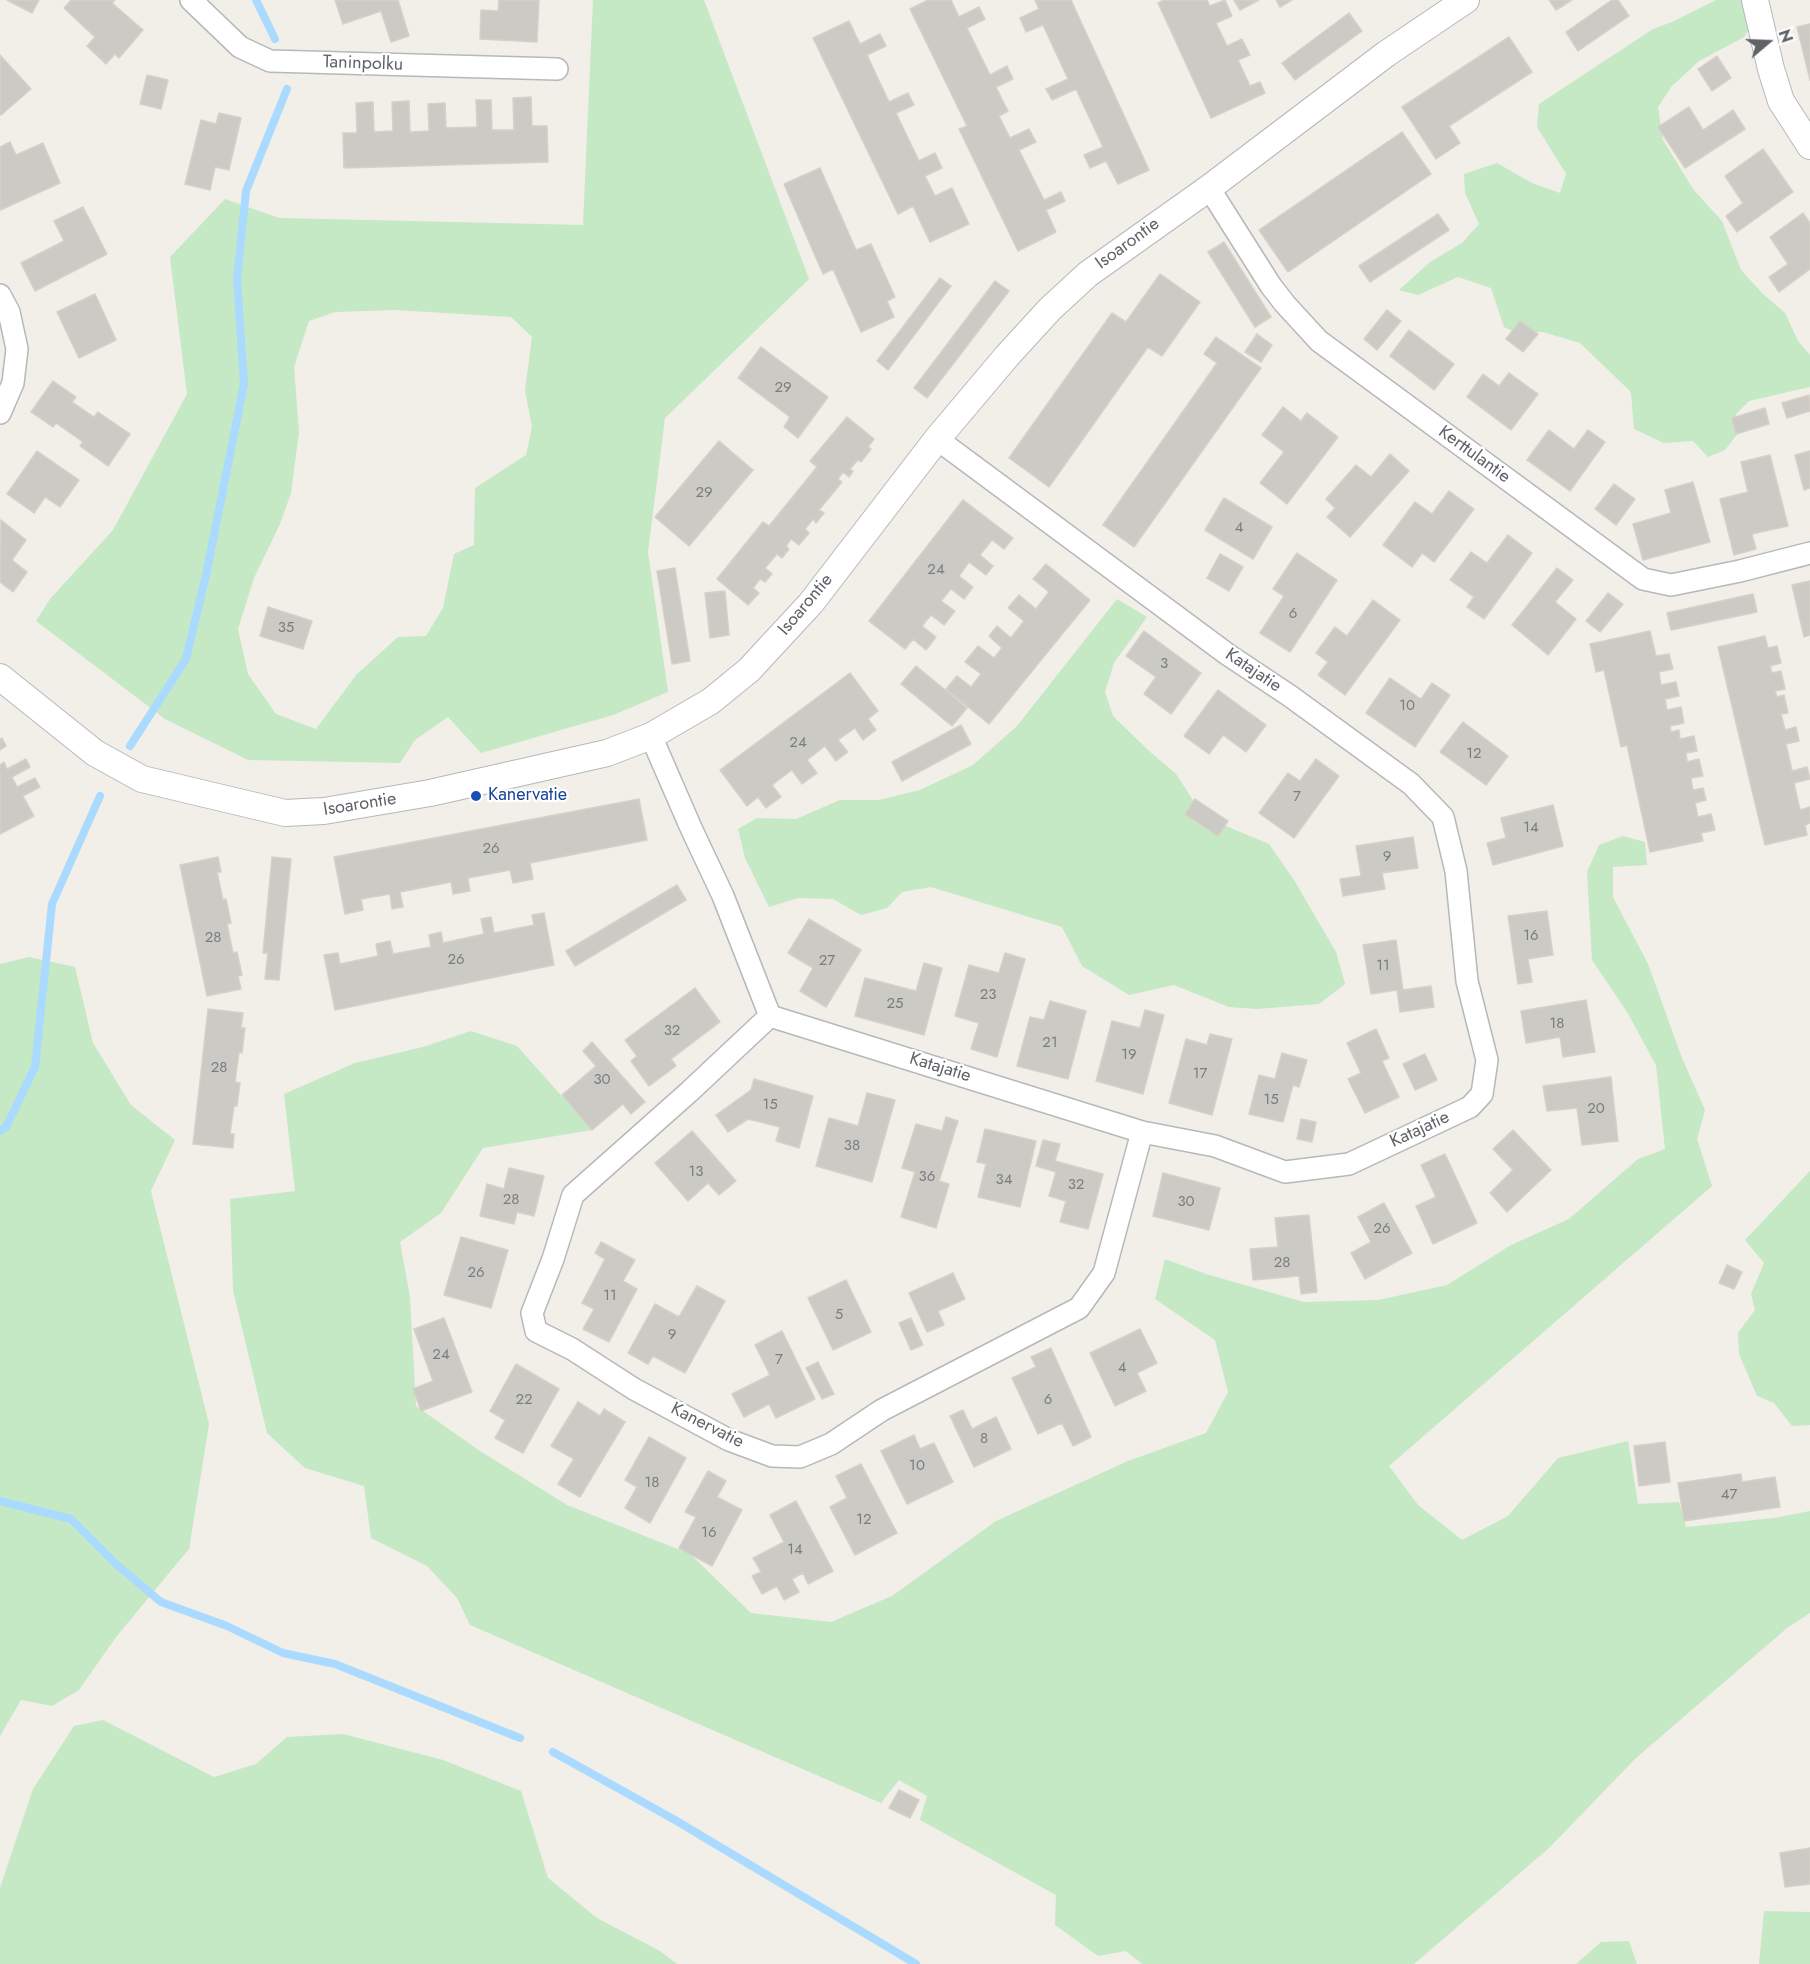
<!DOCTYPE html>
<html>
<head>
<meta charset="utf-8">
<style>
  body { margin:0 }
  #map { position:relative; width:1810px; height:1964px; overflow:hidden; background:#f1efe8; font-family:Jost,sans-serif }
  canvas { display:block }
  .north { position:absolute; left:1738px; top:12px; width:60px; height:60px; -webkit-text-stroke:4px #fff; paint-order:stroke; rotate:71deg; font-size:16px; font-weight:700; line-height:24px; text-align:center; color:#5f6368 }
  .north::after { content:''; display:block; margin:auto; width:21px; height:27px; background:#5f6368; clip-path:polygon(50% 0,100% 100%,50% 72%,0 100%) }
</style>
</head>
<body>
<div id="map">
<canvas width="1810" height="1964"></canvas>
<div class="north">N</div>
</div>
<script>
const ctx = document.querySelector('canvas').getContext('2d');
ctx.lineJoin = 'round';
function paint(path, color) {
  ctx.fillStyle = color;
  ctx.fill(path, 'evenodd');
}
function poly(rows) {
  const path = new Path2D();
  for (const r of rows) {
    path.moveTo(r[0], r[1]);
    for (let i = 2; i < r.length; i += 2) path.lineTo(r[i], r[i + 1]);
  }
  return path;
}
function strokePath(path, color, width, dash) {
  ctx.strokeStyle = color;
  ctx.lineWidth = width;
  ctx.lineCap = dash ? 'butt' : 'round';
  ctx.setLineDash(dash || []);
  ctx.stroke(path);
}
function label(font, color, halo, rows, align = 'center') {
  ctx.font = font + ' Jost,sans-serif';
  ctx.lineWidth = 4.5;
  ctx.setLineDash([]);
  ctx.textBaseline = 'middle';
  ctx.strokeStyle = halo;
  ctx.fillStyle = color;
  for (const [text, x, y, turn = 0] of rows) {
    ctx.save();
    ctx.translate(x, y);
    ctx.rotate((+turn || 0) * Math.PI / 180);
    ctx.textAlign = isNaN(turn) ? turn : align;
    if (halo) ctx.strokeText(text, 0, 0);
    ctx.fillText(text, 0, 0);
    ctx.restore();
  }
}
paint(poly([
  [593,0,704,0,809,279,665,418,648,552,668,692,613,715,481,753,448,717,415,740,400,763,248,760,165,719,36,621,50,599,113,530,187,394,170,257,225,199,279,218,583,225],
  [395,310,511,317,532,337,525,390,532,427,526,455,475,488,474,545,454,554,443,608,426,636,398,637,356,675,316,729,276,714,248,674,238,629,254,578,280,524,291,493,299,432,294,367,309,321,335,312],
  [1716,0,1748,0,1756,18,1744,37,1699,61,1671,87,1658,107,1663,140,1693,189,1722,221,1741,270,1763,294,1785,313,1798,341,1810,355,1810,387,1749,401,1736,414,1738,433,1725,450,1708,457,1693,441,1664,443,1634,429,1631,392,1580,343,1543,332,1515,332,1504,327,1491,288,1458,277,1418,295,1399,290,1430,262,1462,243,1479,224,1465,193,1464,174,1497,163,1532,183,1560,193,1566,174,1537,127,1539,104,1653,29,1672,22],
  [1117,599,1147,617,1114,663,1105,692,1113,716,1148,750,1176,774,1204,817,1269,844,1294,880,1336,952,1345,984,1319,1004,1257,1009,1229,1007,1174,985,1129,995,1082,966,1062,927,931,887,902,892,887,908,861,915,833,899,798,898,769,907,745,858,738,829,757,818,796,819,840,800,879,800,920,790,973,765,1017,726],
  [1623,836,1645,842,1647,865,1613,867,1613,897,1648,964,1682,1058,1705,1110,1697,1139,1712,1186,1389,1466,1418,1505,1462,1540,1508,1516,1558,1458,1628,1441,1638,1504,1679,1502,1686,1527,1774,1518,1810,1511,1810,1613,1787,1628,1636,1758,1549,1848,1414,1964,1142,1964,1126,1951,1098,1956,1055,1925,1056,1895,920,1820,927,1796,899,1780,881,1803,470,1625,457,1598,427,1566,371,1538,364,1486,305,1468,267,1433,233,1290,230,1199,295,1191,284,1094,355,1063,423,1047,471,1031,517,1046,592,1130,483,1148,441,1213,400,1242,410,1297,416,1406,480,1451,567,1505,690,1554,751,1613,831,1622,892,1596,996,1521,1128,1461,1206,1433,1228,1392,1215,1340,1155,1299,1165,1259,1206,1274,1304,1302,1378,1300,1447,1285,1511,1245,1569,1219,1638,1159,1665,1149,1656,1065,1627,1012,1592,960,1587,872,1599,845],
  [29,957,75,967,93,1043,131,1105,175,1140,151,1191,209,1424,189,1549,116,1637,79,1690,52,1706,21,1700,0,1736,0,964],
  [1810,1171,1810,1425,1792,1426,1774,1403,1757,1396,1739,1354,1738,1333,1755,1310,1751,1294,1764,1263,1745,1240],
  [103,1720,214,1777,256,1764,287,1737,343,1734,443,1760,521,1791,548,1878,597,1918,660,1951,677,1964,0,1964,0,1888,33,1789,74,1726],
  [1764,1911,1810,1912,1810,1964,1759,1964],
  [1629,1941,1637,1964,1576,1964,1601,1942]
]), '#c5e8c5');
strokePath(poly([
  [256,0,275,39],
  [130,746,186,659,206,575,244,384,237,280,246,191,287,89],
  [0,1131,6,1127,35,1067,52,904,100,796],
  [0,1501,71,1519,117,1565,161,1602,227,1626,283,1653,335,1664,520,1738],
  [553,1752,675,1820,916,1964]
]), '#aadaff', 8);
const building = poly([
  [7,0,39,0,32,13,7,0],
  [71,0,115,0,112,3,143,30,119,58,115,54,106,64,87,46,95,37,64,8,71,0],
  [335,0,398,0,409,36,391,42,381,11,343,24,335,0],
  [499,0,539,0,537,42,480,39,481,10,498,11,499,0],
  [928,0,951,0,959,17,979,7,985,19,967,28,990,75,1007,66,1013,79,996,87,1008,111,999,116,1010,138,1029,129,1036,142,1019,150,1044,200,1061,192,1065,201,1046,210,1056,232,1018,251,959,129,967,126,910,9,928,0],
  [1035,0,1071,0,1149,170,1118,184,1106,161,1090,168,1084,155,1103,147,1076,89,1052,100,1046,89,1068,79,1043,25,1026,32,1020,18,1039,9,1035,0],
  [1164,0,1207,0,1210,6,1225,0,1232,16,1216,23,1227,46,1242,39,1250,55,1238,60,1250,86,1260,82,1265,93,1211,118,1158,3,1164,0],
  [1234,0,1259,0,1240,10,1234,0],
  [1276,0,1292,0,1280,7,1276,0],
  [1549,0,1572,0,1556,10,1549,0],
  [1612,0,1618,0,1629,16,1578,51,1566,32,1612,0],
  [1349,13,1362,31,1295,80,1282,63,1349,13],
  [849,21,860,44,880,34,886,46,867,55,889,102,908,93,914,105,896,113,919,161,935,153,942,168,925,176,935,196,952,188,969,224,930,242,913,206,898,214,813,38,849,21],
  [1810,24,1810,80,1797,27,1810,24],
  [1509,37,1532,72,1449,126,1460,143,1436,159,1402,107,1509,37],
  [0,55,31,89,1,115,0,114,0,55],
  [1717,56,1731,78,1712,91,1698,69,1717,56],
  [147,75,168,80,161,109,140,104,147,75],
  [531,97,532,126,547,126,548,162,344,168,343,133,357,133,356,103,373,102,374,132,393,131,392,102,409,101,410,132,429,131,428,104,445,103,446,128,477,127,476,100,491,100,492,130,514,130,513,98,531,97],
  [1689,107,1703,130,1733,110,1745,129,1685,168,1658,127,1689,107],
  [219,113,241,118,229,170,215,167,210,190,185,184,201,120,216,124,219,113],
  [1402,132,1431,174,1288,272,1259,230,1402,132],
  [10,142,16,155,43,143,60,183,0,210,0,147,10,142],
  [1763,149,1793,192,1737,232,1726,216,1743,203,1725,176,1763,149],
  [820,168,856,250,871,244,895,297,887,301,894,317,861,332,833,269,823,274,784,184,820,168],
  [83,207,107,254,35,291,21,263,64,241,54,221,83,207],
  [1803,213,1810,223,1810,269,1779,292,1769,277,1788,264,1770,237,1803,213],
  [1438,214,1449,230,1370,282,1359,266,1438,214],
  [1224,242,1271,317,1255,327,1208,252,1224,242],
  [1160,274,1200,302,1162,356,1148,347,1049,487,1009,458,1112,313,1126,322,1160,274],
  [940,278,951,286,888,370,877,361,940,278],
  [995,281,1009,291,927,398,914,388,995,281],
  [95,294,116,340,79,358,57,312,95,294],
  [1387,310,1401,321,1377,350,1364,339,1387,310],
  [1520,321,1538,334,1523,352,1506,339,1520,321],
  [1409,330,1454,364,1434,390,1390,356,1409,330],
  [1257,334,1272,345,1261,362,1245,352,1257,334],
  [1216,337,1261,368,1134,547,1103,525,1217,363,1204,354,1216,337],
  [761,347,828,397,798,438,784,427,790,417,738,378,761,347],
  [1509,373,1538,394,1511,430,1467,397,1483,374,1499,386,1509,373],
  [53,381,76,397,72,402,94,417,98,412,130,434,108,466,80,446,83,442,56,423,53,427,31,412,53,381],
  [1809,395,1810,411,1787,418,1782,403,1809,395],
  [1283,407,1301,421,1307,413,1338,437,1287,504,1260,483,1284,452,1262,435,1283,407],
  [1765,408,1769,424,1736,434,1732,418,1765,408],
  [847,417,874,439,868,447,871,449,861,462,858,460,850,469,853,471,849,477,843,472,838,479,842,482,819,510,824,513,816,523,813,519,805,529,809,533,799,545,791,539,786,546,789,549,782,558,777,554,765,568,772,574,765,582,760,579,753,588,759,593,748,605,717,579,763,522,769,526,817,467,810,461,847,417],
  [1549,430,1574,449,1588,430,1605,442,1570,491,1527,460,1549,430],
  [719,441,753,470,689,546,655,517,719,441],
  [37,451,79,480,60,507,45,497,34,513,7,494,37,451],
  [1810,451,1810,488,1804,490,1795,455,1810,451],
  [1390,454,1409,471,1350,537,1327,517,1335,508,1326,499,1356,465,1371,477,1390,454],
  [1770,455,1788,526,1752,534,1756,549,1734,555,1720,499,1748,492,1741,462,1770,455],
  [1693,482,1710,542,1643,560,1633,524,1671,513,1665,490,1693,482],
  [1614,484,1635,499,1616,525,1595,509,1614,484],
  [1449,491,1474,509,1434,562,1422,553,1412,567,1383,545,1415,502,1432,514,1449,491],
  [1224,498,1272,527,1253,559,1205,530,1224,498],
  [963,500,1013,538,1004,549,992,540,980,555,993,566,986,575,969,562,959,576,973,587,964,599,951,589,941,601,955,611,944,625,931,615,922,626,936,637,926,650,913,639,905,649,869,621,963,500],
  [1,520,26,540,12,560,27,572,13,592,0,582,1,520],
  [1508,535,1532,553,1484,619,1467,607,1474,597,1450,580,1471,552,1487,563,1508,535],
  [1297,553,1337,580,1290,652,1260,633,1284,596,1273,589,1297,553],
  [1220,554,1243,567,1229,591,1207,578,1220,554],
  [1046,564,1090,600,989,724,946,689,957,676,971,687,981,674,965,662,978,646,994,658,1002,648,989,636,997,626,1011,638,1024,621,1008,608,1019,595,1036,609,1049,592,1033,579,1046,564],
  [675,568,690,661,672,664,657,571,675,568],
  [1557,568,1573,580,1555,602,1576,619,1548,655,1512,625,1557,568],
  [1810,581,1810,635,1804,637,1792,585,1810,581],
  [725,591,729,635,710,638,705,593,725,591],
  [1608,593,1623,604,1600,632,1586,621,1608,593],
  [1753,594,1757,612,1671,630,1667,613,1753,594],
  [1373,600,1400,620,1345,695,1318,675,1328,662,1316,653,1335,627,1347,636,1373,600],
  [268,607,312,621,303,649,260,636,268,607],
  [1144,631,1201,673,1171,714,1144,694,1156,677,1126,656,1144,631],
  [1650,631,1656,656,1669,654,1673,669,1659,672,1661,685,1676,682,1679,696,1665,699,1667,710,1681,707,1684,723,1670,726,1671,732,1679,730,1680,739,1694,736,1697,751,1686,753,1687,762,1699,759,1703,776,1691,778,1693,790,1703,788,1706,800,1695,803,1698,817,1711,814,1715,830,1701,833,1703,841,1650,852,1627,745,1621,747,1604,670,1596,672,1590,644,1650,631],
  [1765,636,1768,648,1777,646,1781,663,1770,666,1772,673,1781,671,1785,689,1775,691,1777,697,1784,695,1788,713,1781,714,1785,730,1796,727,1799,741,1786,744,1792,771,1807,767,1810,779,1794,783,1800,810,1810,807,1810,823,1805,825,1807,835,1765,845,1718,647,1765,636],
  [916,666,967,708,952,726,901,684,916,666],
  [850,673,878,711,868,719,876,730,863,740,855,728,838,740,848,752,836,761,825,746,807,760,817,773,802,784,792,770,772,785,781,797,766,808,758,797,747,806,720,770,850,673],
  [1390,678,1421,699,1432,683,1450,695,1415,747,1366,713,1390,678],
  [1218,690,1266,725,1246,752,1223,735,1209,754,1184,736,1218,690],
  [1463,722,1508,756,1486,785,1440,752,1463,722],
  [961,725,971,744,902,781,892,762,961,725],
  [2,738,6,746,0,750,0,739,2,738],
  [26,759,30,767,12,777,17,787,35,778,40,787,23,796,34,816,0,834,0,765,4,762,7,769,26,759],
  [1316,759,1339,776,1294,838,1259,813,1288,773,1300,781,1316,759],
  [639,799,647,840,530,863,533,879,513,883,510,870,468,878,470,891,453,894,451,882,400,892,403,907,392,909,390,894,361,899,363,910,345,914,334,857,639,799],
  [1195,799,1228,821,1218,836,1185,814,1195,799],
  [1553,805,1563,846,1493,865,1487,843,1506,838,1501,818,1553,805],
  [1413,837,1418,868,1382,873,1385,889,1343,896,1340,879,1361,876,1356,846,1413,837],
  [218,857,221,872,217,872,223,900,226,899,231,923,227,924,233,953,237,952,242,975,238,976,241,989,207,996,180,865,218,857],
  [272,857,291,859,279,980,265,979,268,953,263,953,272,857],
  [677,885,686,900,575,966,566,951,677,885],
  [1547,911,1553,955,1528,959,1532,982,1518,984,1508,916,1547,911],
  [544,913,554,965,335,1010,324,955,338,953,340,964,378,956,376,944,390,941,393,954,431,947,429,935,441,932,443,943,484,934,481,919,491,917,494,933,534,925,532,915,544,913],
  [809,919,861,950,826,1007,800,991,813,968,788,953,809,919],
  [1396,940,1403,990,1431,986,1434,1007,1400,1012,1397,990,1371,994,1363,945,1396,940],
  [1005,953,1025,959,997,1057,971,1049,979,1023,955,1016,969,965,999,973,1005,953],
  [924,963,942,968,924,1035,855,1016,865,978,916,991,924,963],
  [695,988,720,1022,671,1059,676,1066,649,1086,631,1061,637,1056,625,1040,695,988],
  [1586,1000,1595,1052,1563,1057,1560,1037,1526,1043,1521,1011,1586,1000],
  [1050,1001,1086,1011,1068,1079,1017,1066,1030,1017,1044,1020,1050,1001],
  [208,1009,243,1013,241,1028,245,1028,242,1053,239,1052,235,1082,240,1083,237,1106,234,1106,230,1134,234,1134,233,1148,193,1144,208,1009],
  [1145,1010,1164,1015,1143,1094,1096,1081,1112,1021,1140,1028,1145,1010],
  [1376,1029,1389,1058,1382,1061,1399,1097,1365,1113,1348,1079,1361,1073,1347,1043,1376,1029],
  [1210,1034,1232,1039,1212,1115,1169,1103,1186,1039,1207,1045,1210,1034],
  [592,1042,645,1102,631,1114,623,1104,592,1130,562,1095,596,1066,583,1051,592,1042],
  [1282,1053,1307,1060,1299,1087,1293,1085,1283,1122,1249,1114,1259,1075,1275,1079,1282,1053],
  [1425,1054,1437,1080,1415,1090,1403,1064,1425,1054],
  [1611,1077,1618,1141,1582,1145,1577,1108,1547,1111,1543,1086,1611,1077],
  [754,1079,813,1096,799,1148,776,1141,780,1127,748,1119,728,1132,716,1115,751,1090,754,1079],
  [867,1093,895,1100,872,1182,816,1166,829,1118,858,1126,867,1093],
  [946,1117,958,1121,939,1181,949,1184,936,1228,901,1217,915,1172,902,1168,916,1124,942,1131,946,1117],
  [1301,1119,1316,1122,1312,1142,1297,1139,1301,1119],
  [985,1129,1036,1141,1020,1207,978,1197,986,1164,977,1162,985,1129],
  [1513,1130,1551,1170,1507,1212,1490,1193,1513,1170,1493,1149,1513,1130],
  [692,1131,736,1181,719,1195,708,1183,688,1201,655,1163,692,1131],
  [1043,1140,1060,1144,1055,1161,1103,1174,1088,1229,1060,1222,1066,1201,1049,1196,1056,1172,1036,1166,1043,1140],
  [1445,1154,1477,1223,1433,1244,1416,1206,1436,1197,1421,1165,1445,1154],
  [509,1168,544,1176,534,1216,517,1212,514,1224,480,1216,487,1184,504,1189,509,1168],
  [1163,1173,1220,1188,1209,1230,1153,1216,1163,1173],
  [1384,1203,1412,1253,1365,1279,1351,1253,1371,1242,1358,1217,1384,1203],
  [1309,1215,1317,1292,1301,1294,1299,1276,1253,1280,1250,1249,1278,1247,1275,1218,1309,1215],
  [461,1237,508,1250,491,1308,444,1295,461,1237],
  [601,1242,635,1260,623,1281,637,1289,609,1342,583,1329,594,1309,582,1303,605,1259,595,1253,601,1242],
  [1727,1265,1742,1272,1734,1289,1719,1283,1727,1265],
  [953,1273,965,1299,938,1311,944,1325,927,1332,909,1293,953,1273],
  [846,1280,871,1332,833,1350,808,1298,846,1280],
  [697,1286,725,1301,685,1373,653,1356,648,1364,628,1353,655,1304,679,1317,697,1286],
  [444,1318,472,1392,421,1411,413,1389,433,1381,414,1329,444,1318],
  [911,1318,923,1345,911,1350,899,1323,911,1318],
  [1140,1329,1157,1363,1137,1373,1146,1391,1115,1406,1090,1353,1140,1329],
  [782,1331,815,1399,776,1418,769,1404,744,1417,732,1394,770,1375,755,1345,782,1331],
  [1051,1348,1091,1437,1073,1446,1062,1423,1038,1434,1012,1378,1036,1367,1031,1357,1051,1348],
  [818,1362,834,1394,822,1399,806,1368,818,1362],
  [516,1364,559,1389,523,1453,495,1438,505,1420,490,1411,516,1364],
  [578,1402,600,1416,604,1409,625,1422,580,1497,558,1484,574,1459,551,1446,578,1402],
  [963,1410,972,1429,996,1417,1011,1449,974,1467,950,1416,963,1410],
  [914,1435,920,1449,934,1443,953,1482,907,1504,881,1451,914,1435],
  [649,1437,686,1458,650,1523,625,1508,637,1487,625,1480,649,1437],
  [1665,1442,1670,1482,1639,1486,1634,1446,1665,1442],
  [861,1464,897,1533,855,1555,830,1507,847,1498,836,1476,861,1464],
  [708,1471,726,1481,717,1497,742,1510,712,1566,679,1548,696,1517,685,1512,708,1471],
  [1741,1474,1742,1482,1775,1477,1780,1507,1684,1521,1678,1483,1741,1474],
  [796,1501,833,1571,808,1584,803,1573,792,1579,799,1592,784,1600,777,1586,762,1594,752,1576,761,1572,753,1558,784,1542,770,1515,796,1501],
  [899,1790,919,1800,910,1818,889,1808,899,1790],
  [1810,1848,1810,1884,1785,1887,1780,1853,1810,1848]
]);
paint(building, '#cccac5');
strokePath(building, '#d6d1c6', 1.5);
const minor = poly([
  [191,0,240,47,270,61,557,69],
  [1209,188,1271,286,1285,304,1319,341,1643,579,1671,585,1740,571,1810,553],
  [0,295,9,312,17,349,13,383,0,413],
  [651,736,691,828,723,896,770,1016,1142,1132,1215,1146,1285,1172,1349,1164,1470,1107,1482,1094,1487,1060,1467,981,1456,871,1443,817,1411,784,1290,696,1227,654,937,439],
  [770,1016,689,1092,573,1195,553,1259,532,1313,536,1331,572,1349,634,1389,729,1440,772,1456,800,1457,831,1444,882,1410,1079,1308,1104,1273,1142,1132]
]);
const tertiary = poly([
  [1755,0,1771,69,1781,101,1810,146],
  [0,677,95,753,142,779,285,813,324,811,430,793,607,753,651,736,711,701,749,670,811,603,937,439,1007,356,1050,309,1088,274,1209,188,1386,54,1466,0]
]);
strokePath(minor, '#b5b8bc', 24);
strokePath(tertiary, '#b5b8bc', 28);
strokePath(minor, '#fff', 21);
strokePath(tertiary, '#fff', 26);
for (const [x, y, r, color] of [
  [476,796,6,"#1a4fb4"]
]) {
  const dot = new Path2D();
  dot.arc(x, y, r, 0, 2 * Math.PI);
  ctx.fillStyle = color;
  ctx.fill(dot);
  strokePath(dot, '#fff', 2);
}
label('15px', '#7a7d7f', null, [
  ["29",783,388],
  ["29",704,493],
  ["4",1239,528],
  ["24",936,570],
  ["6",1293,614],
  ["35",286,628],
  ["3",1164,664],
  ["10",1407,706],
  ["24",798,743],
  ["12",1474,754],
  ["7",1297,797],
  ["14",1531,828],
  ["26",491,849],
  ["9",1387,857],
  ["16",1531,936],
  ["28",213,938],
  ["26",456,960],
  ["27",827,961],
  ["11",1383,966],
  ["23",988,995],
  ["25",895,1004],
  ["18",1557,1024],
  ["32",672,1031],
  ["21",1050,1043],
  ["19",1129,1055],
  ["28",219,1068],
  ["17",1200,1074],
  ["30",602,1080],
  ["15",1271,1100],
  ["15",770,1105],
  ["20",1596,1109],
  ["38",852,1146],
  ["13",696,1172],
  ["36",927,1177],
  ["34",1004,1180],
  ["32",1076,1185],
  ["28",511,1200],
  ["30",1186,1202],
  ["26",1382,1229],
  ["28",1282,1263],
  ["26",476,1273],
  ["11",610,1296],
  ["5",839,1315],
  ["9",672,1335],
  ["24",441,1355],
  ["7",779,1360],
  ["4",1122,1368],
  ["22",524,1400],
  ["6",1048,1400],
  ["8",984,1439],
  ["10",917,1466],
  ["18",652,1483],
  ["47",1729,1495],
  ["12",864,1520],
  ["16",709,1533],
  ["14",795,1550]
]);
label('18px', '#5f6368', '#fff', [
  ["Taninpolku",363,64,2],
  ["Isoarontie",1128,244,-36],
  ["Kerttulantie",1474,455,36],
  ["Isoarontie",806,605,-50],
  ["Katajatie",1253,671,34],
  ["Isoarontie",360,805,-9],
  ["Katajatie",940,1068,17],
  ["Katajatie",1420,1130,-25],
  ["Kanervatie",707,1426,27]
]);
label('18px', '#164399', '#fff', [
  ["Kanervatie",488,796]
], 'left');
</script>
</body>
</html>
